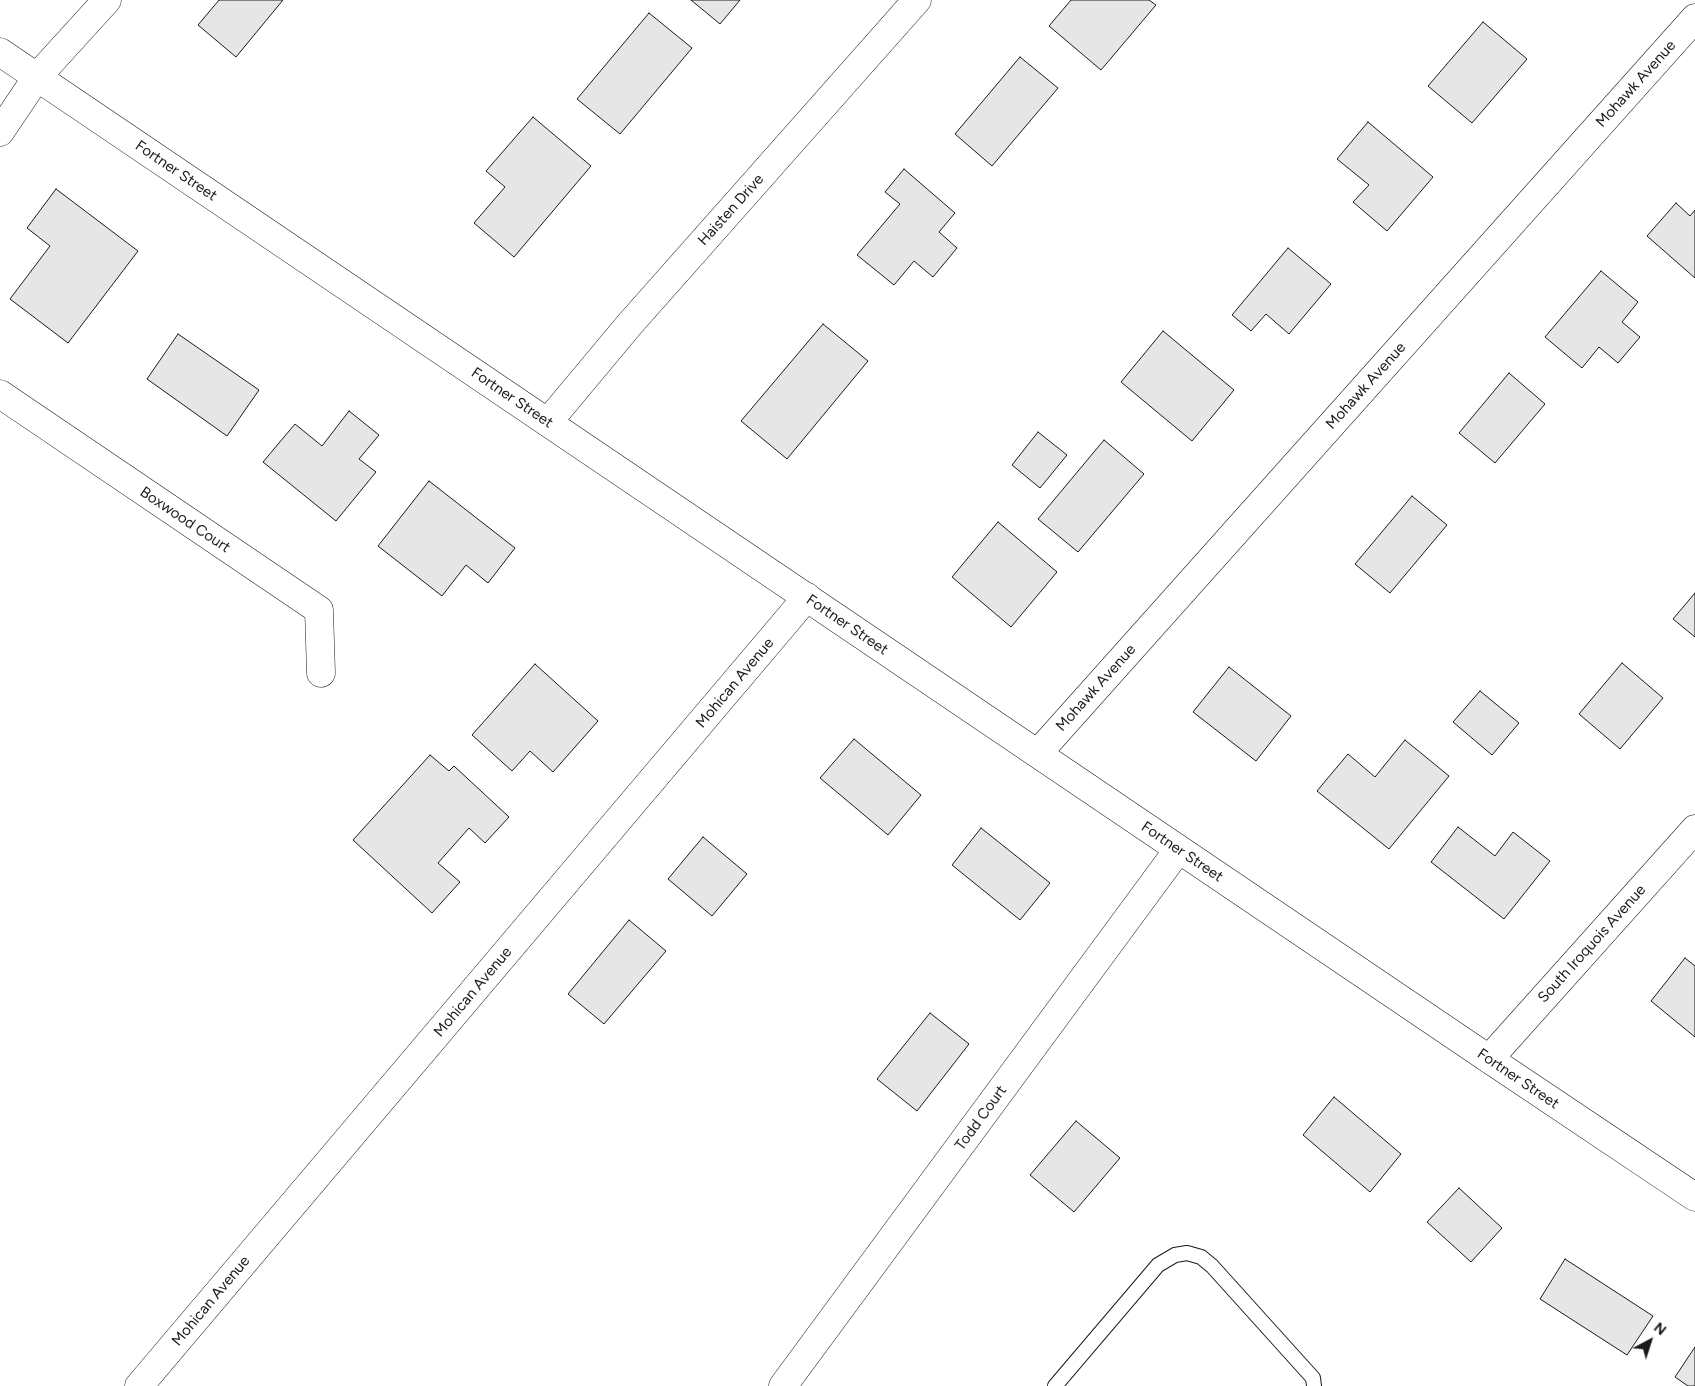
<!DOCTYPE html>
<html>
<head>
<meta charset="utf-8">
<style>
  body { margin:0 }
  #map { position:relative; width:1695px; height:1386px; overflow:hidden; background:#fff; font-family:Figtree,sans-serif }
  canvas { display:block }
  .north { position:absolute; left:1625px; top:1316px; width:50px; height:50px; -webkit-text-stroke:4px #fff; paint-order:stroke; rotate:40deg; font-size:14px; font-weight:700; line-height:20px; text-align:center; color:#1a1a1a }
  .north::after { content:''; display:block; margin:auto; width:18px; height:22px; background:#1a1a1a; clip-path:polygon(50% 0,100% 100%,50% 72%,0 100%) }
</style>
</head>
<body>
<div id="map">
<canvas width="1695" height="1386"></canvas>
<div class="north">N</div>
</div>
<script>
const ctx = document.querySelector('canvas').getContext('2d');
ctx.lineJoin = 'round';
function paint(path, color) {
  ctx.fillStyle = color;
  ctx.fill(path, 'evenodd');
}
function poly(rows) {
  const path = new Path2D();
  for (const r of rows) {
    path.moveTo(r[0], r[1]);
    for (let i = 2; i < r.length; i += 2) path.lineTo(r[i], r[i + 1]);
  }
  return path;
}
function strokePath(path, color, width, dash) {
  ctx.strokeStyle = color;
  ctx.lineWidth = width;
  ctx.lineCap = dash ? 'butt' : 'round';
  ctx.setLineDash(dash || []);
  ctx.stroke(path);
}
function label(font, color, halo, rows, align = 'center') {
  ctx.font = font + ' Figtree,sans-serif';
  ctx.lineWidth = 4;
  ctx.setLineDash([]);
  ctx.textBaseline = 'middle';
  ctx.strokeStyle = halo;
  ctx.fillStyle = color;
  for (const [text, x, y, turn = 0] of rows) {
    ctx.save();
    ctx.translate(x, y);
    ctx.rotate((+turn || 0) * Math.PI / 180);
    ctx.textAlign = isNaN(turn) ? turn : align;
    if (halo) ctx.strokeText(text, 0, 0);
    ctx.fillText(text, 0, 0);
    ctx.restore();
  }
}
const building = poly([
  [219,0,283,0,236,57,198,25,219,0],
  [691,0,740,0,720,24,691,0],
  [1071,0,1149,0,1156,5,1101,70,1049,26,1071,0],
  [649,13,692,48,620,134,577,99,649,13],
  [1483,22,1527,59,1472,123,1428,86,1483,22],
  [1020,57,1058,88,992,166,955,134,1020,57],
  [533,117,591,166,514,257,474,223,505,187,486,171,533,117],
  [1368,122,1433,177,1387,231,1353,202,1369,185,1337,159,1368,122],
  [904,169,955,213,939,232,957,248,933,277,914,261,894,285,857,255,900,204,885,192,904,169],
  [56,189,138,251,68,343,10,299,50,246,27,228,56,189],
  [1676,203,1690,216,1695,210,1695,278,1647,236,1676,203],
  [1288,248,1331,284,1289,334,1266,314,1251,331,1232,315,1288,248],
  [1601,271,1638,302,1622,322,1640,337,1618,363,1599,347,1582,368,1545,337,1601,271],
  [823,324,868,361,787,459,741,421,823,324],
  [1163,331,1234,390,1192,441,1121,382,1163,331],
  [178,334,259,390,227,436,147,379,178,334],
  [1509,373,1545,404,1495,463,1459,433,1509,373],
  [349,411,379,435,359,459,376,472,336,521,263,462,295,424,322,446,349,411],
  [1038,432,1067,455,1040,488,1012,465,1038,432],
  [1104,440,1144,474,1078,552,1038,519,1104,440],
  [429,481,515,548,488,583,466,565,442,596,378,546,429,481],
  [1412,496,1447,525,1390,593,1355,564,1412,496],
  [998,522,1057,572,1011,627,952,577,998,522],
  [1695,593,1695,637,1673,619,1695,593],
  [1622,663,1663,698,1620,749,1579,714,1622,663],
  [535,664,598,721,553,772,530,751,512,771,472,735,535,664],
  [1229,667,1291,716,1256,761,1193,712,1229,667],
  [1480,691,1519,723,1492,755,1453,722,1480,691],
  [854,739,921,795,888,835,820,778,854,739],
  [1405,740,1449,776,1389,849,1317,791,1348,754,1375,777,1405,740],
  [430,755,449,771,454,766,509,817,485,843,469,828,438,863,460,882,432,913,353,840,430,755],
  [1458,827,1495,856,1513,832,1550,861,1504,919,1431,862,1458,827],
  [981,828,1050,883,1020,920,952,865,981,828],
  [703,837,747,874,712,916,668,879,703,837],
  [629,920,666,951,604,1024,568,994,629,920],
  [1685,958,1695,966,1695,1037,1651,1001,1685,958],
  [930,1013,969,1044,917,1111,877,1079,930,1013],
  [1334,1097,1401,1154,1370,1192,1303,1135,1334,1097],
  [1076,1121,1120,1158,1074,1212,1030,1175,1076,1121],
  [1459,1188,1502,1228,1471,1262,1427,1222,1459,1188],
  [1565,1259,1653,1316,1627,1355,1540,1299,1565,1259],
  [1695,1347,1695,1386,1688,1386,1675,1377,1695,1347]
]);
paint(building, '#e6e6e6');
strokePath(building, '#1a1a1a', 1);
const lane = poly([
  [1055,1386,1158,1265,1175,1255,1187,1253,1201,1257,1212,1266,1313,1378,1314,1386]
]);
const street = poly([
  [0,132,37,77,107,0],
  [0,394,319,610,321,673],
  [548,422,629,325,917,0],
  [1038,753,1695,18],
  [1489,1059,1695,829],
  [139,1386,807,597],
  [783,1386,1178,850]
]);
const secondary = poly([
  [0,52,1489,1059,1695,1197]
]);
strokePath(lane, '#1a1a1a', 16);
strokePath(street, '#1a1a1a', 29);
strokePath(secondary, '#1a1a1a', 29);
strokePath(lane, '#fff', 14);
strokePath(street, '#fff', 28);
strokePath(secondary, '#fff', 28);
label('15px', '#1a1a1a', '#fff', [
  ["Mohawk Avenue",1636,84,-48],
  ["Fortner Street",176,171,34],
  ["Haisten Drive",731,210,-48],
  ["Mohawk Avenue",1366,386,-48],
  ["Fortner Street",512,398,34],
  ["Boxwood Court",185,520,34],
  ["Fortner Street",847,625,34],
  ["Mohican Avenue",735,683,-50],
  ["Mohawk Avenue",1096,688,-48],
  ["Fortner Street",1182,852,34],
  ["South Iroquois Avenue",1592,944,-48],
  ["Mohican Avenue",473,992,-50],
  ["Fortner Street",1518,1079,34],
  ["Todd Court",981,1118,-54],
  ["Mohican Avenue",211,1301,-50]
]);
</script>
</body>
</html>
